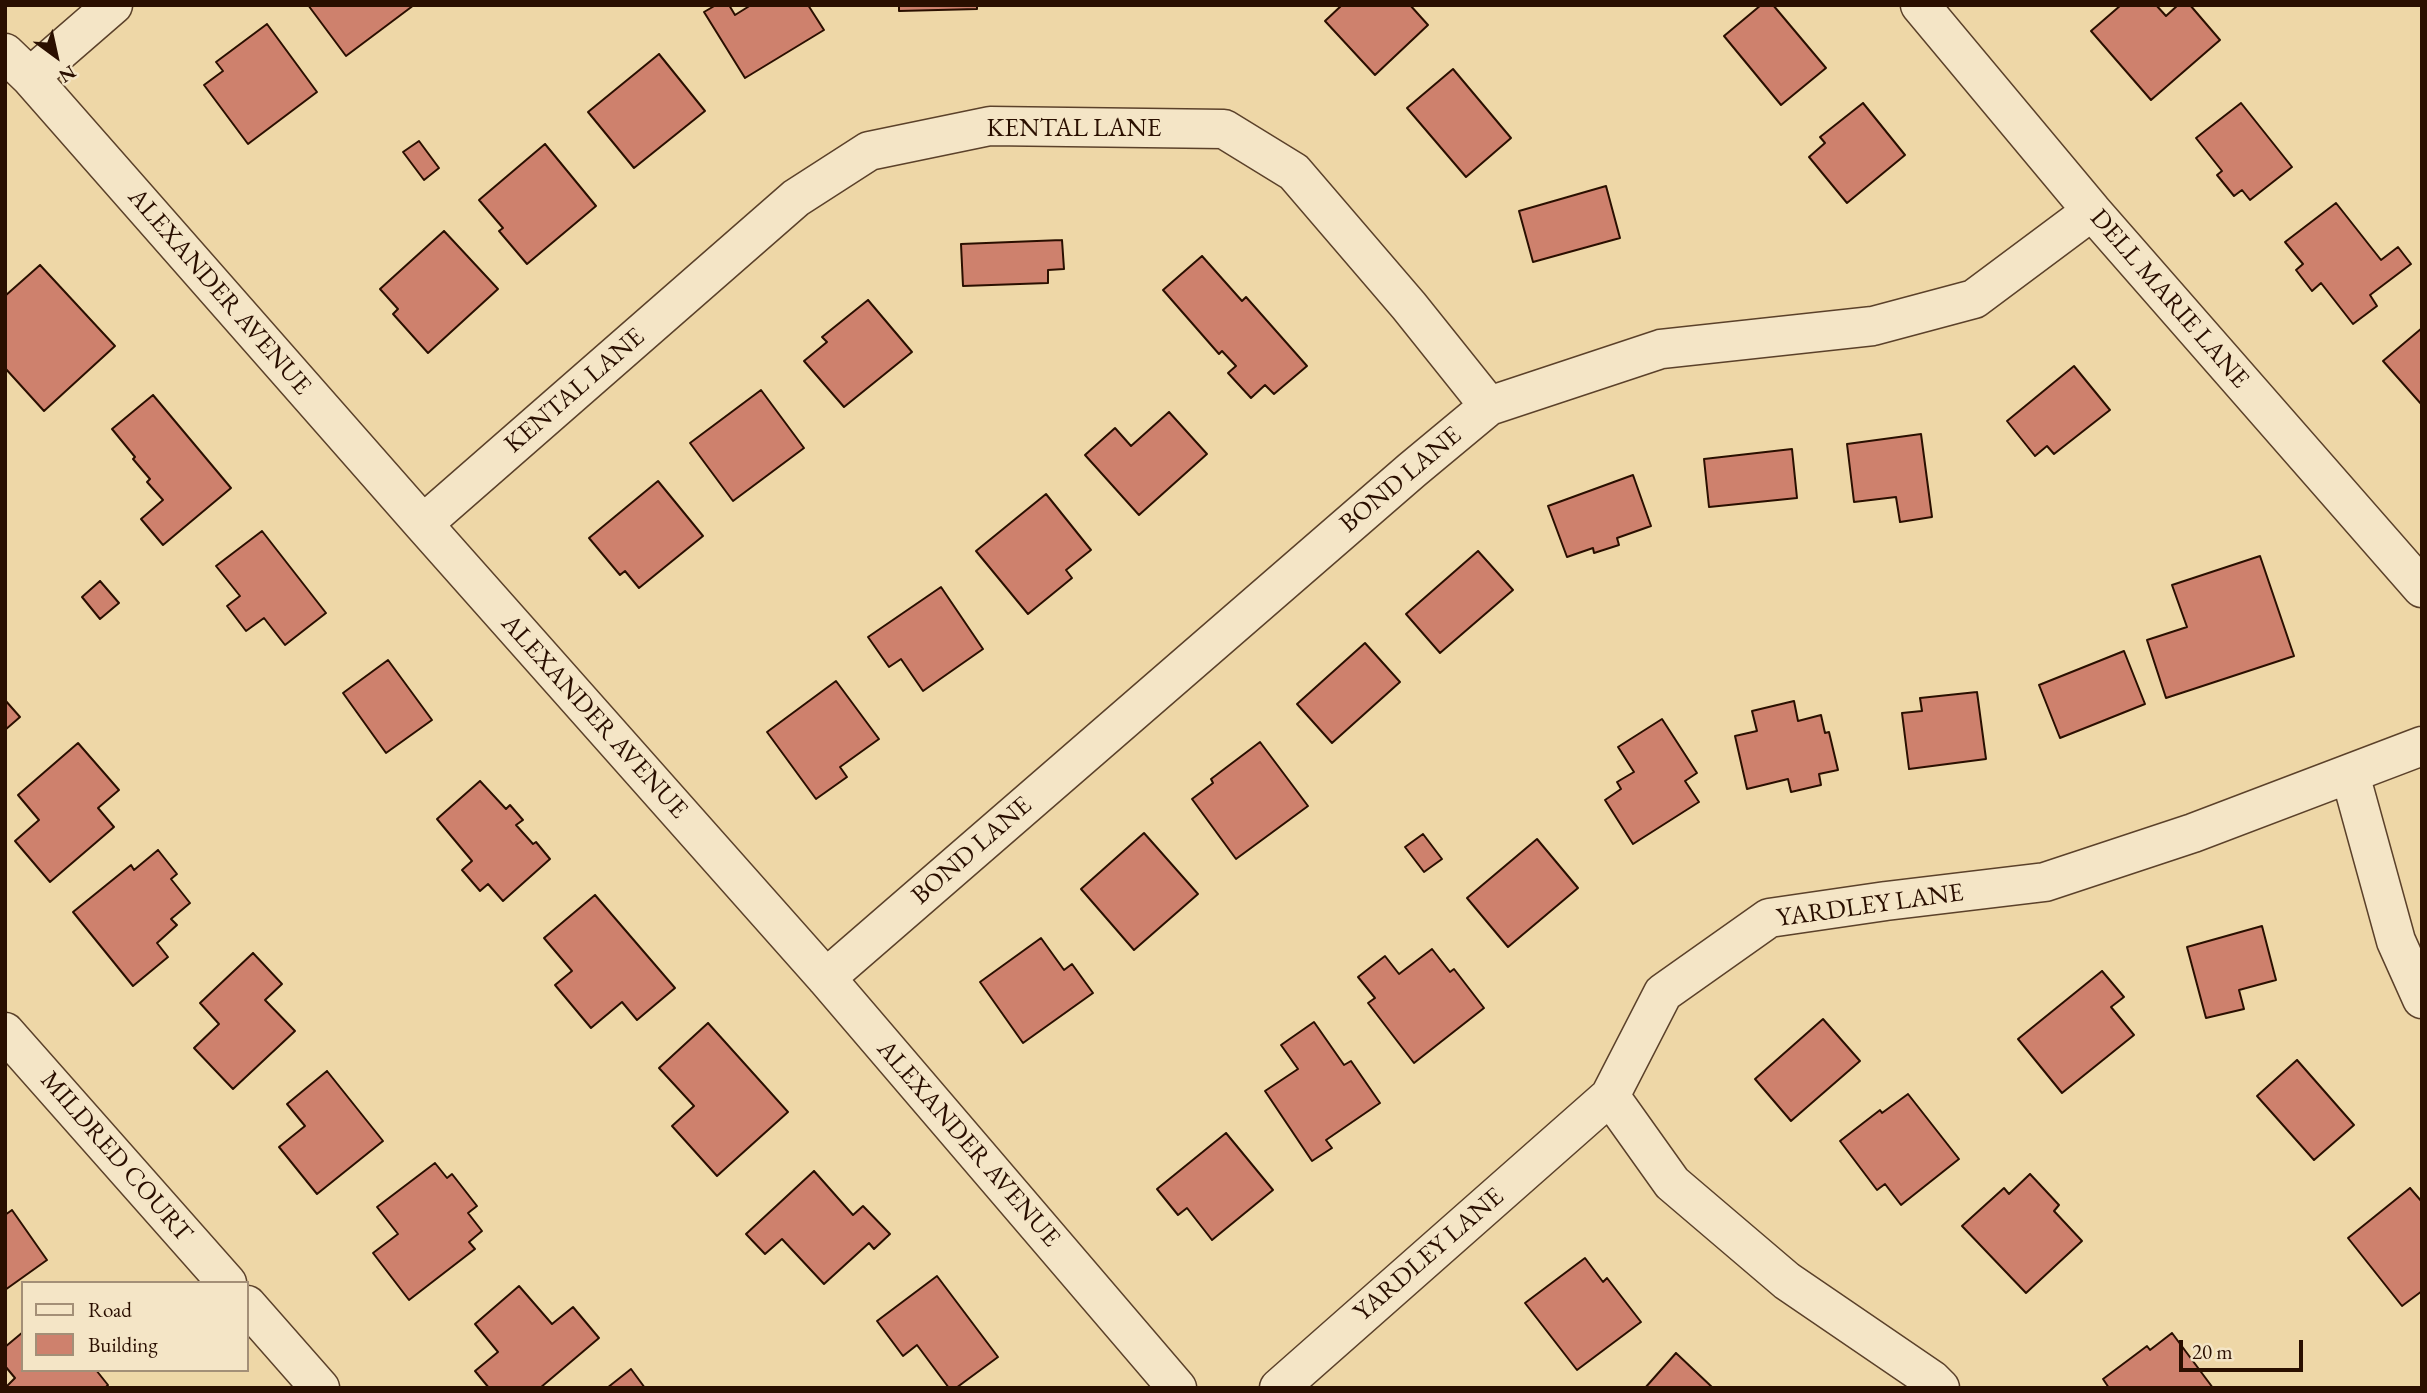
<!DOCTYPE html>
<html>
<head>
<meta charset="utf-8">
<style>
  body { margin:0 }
  #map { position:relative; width:2427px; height:1393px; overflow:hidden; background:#eed7a7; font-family:"EB Garamond",serif }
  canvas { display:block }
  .frame { position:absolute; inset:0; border:7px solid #2a0f00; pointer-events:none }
  .legend { position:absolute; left:21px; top:1281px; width:228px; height:91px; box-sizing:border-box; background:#f4e5c6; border:2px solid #a38f77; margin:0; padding:9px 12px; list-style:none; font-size:21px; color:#2a0f00 }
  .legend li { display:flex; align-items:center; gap:14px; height:35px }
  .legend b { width:35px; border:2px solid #a38f77 }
  .north { position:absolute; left:21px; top:21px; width:70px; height:70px; -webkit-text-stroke:5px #f4e5c6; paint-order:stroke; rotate:147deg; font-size:19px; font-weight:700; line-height:28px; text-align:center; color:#2a0f00 }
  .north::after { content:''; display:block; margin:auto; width:24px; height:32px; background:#2a0f00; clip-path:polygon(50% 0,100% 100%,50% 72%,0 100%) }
  .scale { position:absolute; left:2179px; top:1340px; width:124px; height:32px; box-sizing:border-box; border:4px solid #2a0f00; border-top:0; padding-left:9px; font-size:21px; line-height:24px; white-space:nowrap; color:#2a0f00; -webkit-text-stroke:5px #f4e5c6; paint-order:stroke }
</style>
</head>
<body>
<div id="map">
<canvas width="2427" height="1393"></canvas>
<div class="frame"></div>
<ul class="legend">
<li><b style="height:9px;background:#f4e5c6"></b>Road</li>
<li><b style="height:19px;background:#ce816d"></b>Building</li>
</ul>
<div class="north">N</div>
<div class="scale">20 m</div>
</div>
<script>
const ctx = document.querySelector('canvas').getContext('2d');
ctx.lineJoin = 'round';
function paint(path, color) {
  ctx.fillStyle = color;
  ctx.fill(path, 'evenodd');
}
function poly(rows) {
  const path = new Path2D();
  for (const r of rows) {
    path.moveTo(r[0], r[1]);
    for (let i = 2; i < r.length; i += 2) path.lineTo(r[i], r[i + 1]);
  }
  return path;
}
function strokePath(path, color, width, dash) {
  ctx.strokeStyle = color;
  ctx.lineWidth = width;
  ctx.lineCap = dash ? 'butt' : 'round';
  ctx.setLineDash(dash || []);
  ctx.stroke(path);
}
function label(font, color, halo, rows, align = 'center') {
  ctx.font = font + ' "EB Garamond",serif';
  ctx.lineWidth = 5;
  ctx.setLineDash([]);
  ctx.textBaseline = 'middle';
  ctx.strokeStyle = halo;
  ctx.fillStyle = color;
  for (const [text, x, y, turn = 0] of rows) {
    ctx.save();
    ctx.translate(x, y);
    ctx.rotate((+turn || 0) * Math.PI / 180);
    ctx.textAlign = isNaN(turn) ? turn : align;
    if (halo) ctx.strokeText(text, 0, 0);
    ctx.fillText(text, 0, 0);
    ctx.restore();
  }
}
const building = poly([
  [308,5,414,5,346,56,308,5],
  [716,5,729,5,735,15,751,5,808,5,824,30,745,78,704,12,716,5],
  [899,5,977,5,977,9,899,11,899,5],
  [1342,5,1410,5,1428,25,1375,75,1325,21,1342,5],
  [1761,5,1773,5,1826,68,1781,105,1724,36,1761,5],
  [2121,5,2156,5,2166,16,2178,5,2190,5,2220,40,2151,100,2091,31,2121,5],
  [267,24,317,92,248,144,204,85,223,71,216,62,267,24],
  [659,54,705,111,634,168,588,112,659,54],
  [1453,69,1511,138,1466,177,1407,108,1453,69],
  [1863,103,1905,155,1847,203,1809,157,1825,143,1820,137,1863,103],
  [2241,103,2292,167,2250,200,2242,190,2234,196,2217,175,2222,171,2196,138,2241,103],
  [419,141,439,168,424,180,403,152,419,141],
  [545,144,596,206,527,264,499,231,503,228,479,200,545,144],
  [1606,186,1620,238,1533,262,1519,211,1606,186],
  [2336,203,2381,260,2398,247,2411,264,2370,295,2377,306,2353,324,2321,283,2312,291,2296,270,2303,264,2285,242,2336,203],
  [444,231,498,289,428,353,393,314,398,309,380,289,444,231],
  [1062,240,1064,269,1048,270,1048,283,963,286,961,244,1062,240],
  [1202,256,1242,301,1246,297,1307,366,1274,394,1265,385,1251,398,1228,373,1236,366,1222,351,1219,354,1163,290,1202,256],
  [40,265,115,346,44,411,5,368,5,296,40,265],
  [868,300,912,352,844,407,804,361,827,342,822,337,868,300],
  [2422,328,2422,405,2383,361,2422,328],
  [2074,366,2110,410,2054,454,2047,446,2035,456,2007,421,2074,366],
  [761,390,804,448,733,501,690,443,761,390],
  [153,395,231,488,163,545,141,519,163,500,147,482,150,479,133,459,135,457,112,429,153,395],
  [1169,412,1207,454,1139,515,1085,455,1115,428,1131,446,1169,412],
  [1921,434,1932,517,1900,522,1896,497,1854,502,1847,444,1921,434],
  [1792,449,1797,498,1709,507,1704,459,1792,449],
  [1633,475,1651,526,1617,538,1619,545,1594,553,1593,548,1567,557,1548,506,1633,475],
  [658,481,703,536,639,588,625,571,620,575,589,538,658,481],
  [1046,494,1091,550,1066,570,1072,578,1028,614,976,551,1046,494],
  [262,531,326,613,285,645,264,618,246,631,227,606,240,596,216,566,262,531],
  [1478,551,1513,590,1440,653,1406,614,1478,551],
  [2260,556,2294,656,2166,698,2147,640,2187,627,2172,585,2260,556],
  [100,581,119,603,100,619,82,597,100,581],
  [941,587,983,649,923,691,901,659,889,667,868,637,941,587],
  [1365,643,1400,682,1332,743,1297,704,1365,643],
  [2124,651,2145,704,2060,738,2039,685,2124,651],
  [388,660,432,720,386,753,343,693,388,660],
  [836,681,879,739,840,767,847,777,816,799,767,732,836,681],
  [1977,692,1986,759,1909,769,1902,713,1922,711,1920,698,1977,692],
  [5,700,20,717,5,730,5,700],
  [1794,701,1798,721,1821,715,1825,733,1829,732,1838,770,1819,774,1821,785,1791,792,1788,779,1747,789,1735,736,1757,731,1752,711,1794,701],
  [1662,719,1697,773,1685,781,1699,802,1633,844,1605,800,1621,789,1617,782,1634,772,1618,747,1662,719],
  [1260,742,1308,806,1236,859,1192,799,1213,783,1211,779,1260,742],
  [78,743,119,790,98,808,114,827,50,882,15,841,39,820,18,795,78,743],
  [480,781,506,809,510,805,523,820,516,825,533,844,536,842,550,859,503,901,488,884,480,891,462,870,472,861,437,819,480,781],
  [1144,833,1198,894,1134,950,1081,889,1144,833],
  [1423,834,1442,859,1424,872,1405,847,1423,834],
  [1537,839,1578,888,1508,947,1467,898,1537,839],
  [158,850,177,874,171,879,190,903,171,919,177,925,157,943,168,957,133,986,73,912,131,865,134,870,158,850],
  [595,895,675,988,637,1020,622,1002,591,1028,555,985,572,971,544,938,595,895],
  [2262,926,2276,980,2239,990,2244,1009,2206,1018,2187,947,2262,926],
  [1041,938,1064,970,1072,964,1093,993,1023,1043,980,982,1041,938],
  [1432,949,1450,972,1454,969,1484,1008,1414,1063,1368,1003,1375,998,1358,977,1385,956,1399,974,1432,949],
  [253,953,282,984,265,1000,295,1031,233,1089,194,1048,219,1024,200,1003,253,953],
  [2102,971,2124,997,2111,1007,2134,1035,2062,1093,2018,1039,2102,971],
  [1823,1019,1860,1061,1791,1121,1755,1079,1823,1019],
  [1314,1022,1344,1065,1351,1061,1380,1103,1326,1140,1332,1148,1312,1161,1265,1091,1298,1069,1281,1045,1314,1022],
  [708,1023,788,1112,717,1176,672,1126,694,1106,659,1068,708,1023],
  [2297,1060,2354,1125,2314,1160,2257,1096,2297,1060],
  [327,1071,383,1141,317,1194,279,1147,305,1126,287,1104,327,1071],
  [1908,1094,1959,1159,1901,1205,1885,1184,1877,1190,1840,1141,1880,1110,1882,1113,1908,1094],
  [1226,1133,1273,1190,1212,1240,1187,1208,1178,1215,1157,1189,1226,1133],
  [435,1163,447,1178,452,1174,477,1206,468,1213,482,1231,469,1242,475,1249,409,1300,373,1253,398,1234,377,1207,435,1163],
  [814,1171,853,1215,863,1206,890,1234,874,1249,869,1243,824,1284,782,1239,765,1254,746,1234,814,1171],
  [2030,1174,2059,1205,2054,1211,2082,1241,2026,1293,1962,1226,2004,1188,2009,1194,2030,1174],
  [2410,1188,2422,1202,2422,1291,2402,1306,2348,1238,2410,1188],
  [12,1210,47,1260,5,1290,5,1215,12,1210],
  [1585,1258,1603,1282,1607,1278,1641,1322,1577,1370,1525,1303,1585,1258],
  [937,1276,998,1357,956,1388,949,1388,917,1345,903,1356,877,1321,937,1276],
  [519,1286,552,1324,573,1307,599,1338,540,1388,489,1388,475,1371,498,1352,475,1324,519,1286],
  [23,1332,23,1370,96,1370,108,1385,105,1388,5,1388,15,1378,5,1366,5,1347,23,1332],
  [2172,1333,2213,1388,2109,1388,2103,1379,2147,1346,2150,1350,2172,1333],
  [1676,1353,1713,1388,1645,1388,1676,1353],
  [631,1369,645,1388,607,1388,631,1369]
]);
paint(building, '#ce816d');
strokePath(building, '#2a0f00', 2);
const minor = poly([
  [1920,5,2092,211,2422,588],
  [5,53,30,77,423,524,826,978,1177,1388],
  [30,77,113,5],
  [423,524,796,198,869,151,990,126,1224,129,1294,172,1409,306,1489,406],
  [2350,774,2396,941,2422,999],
  [826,978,1412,470,1489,406,1661,349,1873,326,1974,299,2092,211],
  [5,1032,227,1283],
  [1610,1096,1672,1183,1787,1281,1932,1380,1940,1388],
  [247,1305,320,1388],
  [1279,1388,1610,1096,1663,993,1769,918,1886,901,2045,882,2193,833,2422,746]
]);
strokePath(minor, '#5b412a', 41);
strokePath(minor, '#f4e5c6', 38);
label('26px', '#2a0f00', '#f4e5c6', [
  ["KENTAL LANE",1074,129],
  ["ALEXANDER AVENUE",219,292,49],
  ["DELL MARIE LANE",2169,299,49],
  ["KENTAL LANE",575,391,-41],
  ["BOND LANE",1401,480,-40],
  ["ALEXANDER AVENUE",594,717,48],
  ["BOND LANE",972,851,-41],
  ["YARDLEY LANE",1870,906,-8],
  ["ALEXANDER AVENUE",968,1144,49],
  ["MILDRED COURT",116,1157,49],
  ["YARDLEY LANE",1429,1255,-41]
]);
</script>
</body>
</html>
